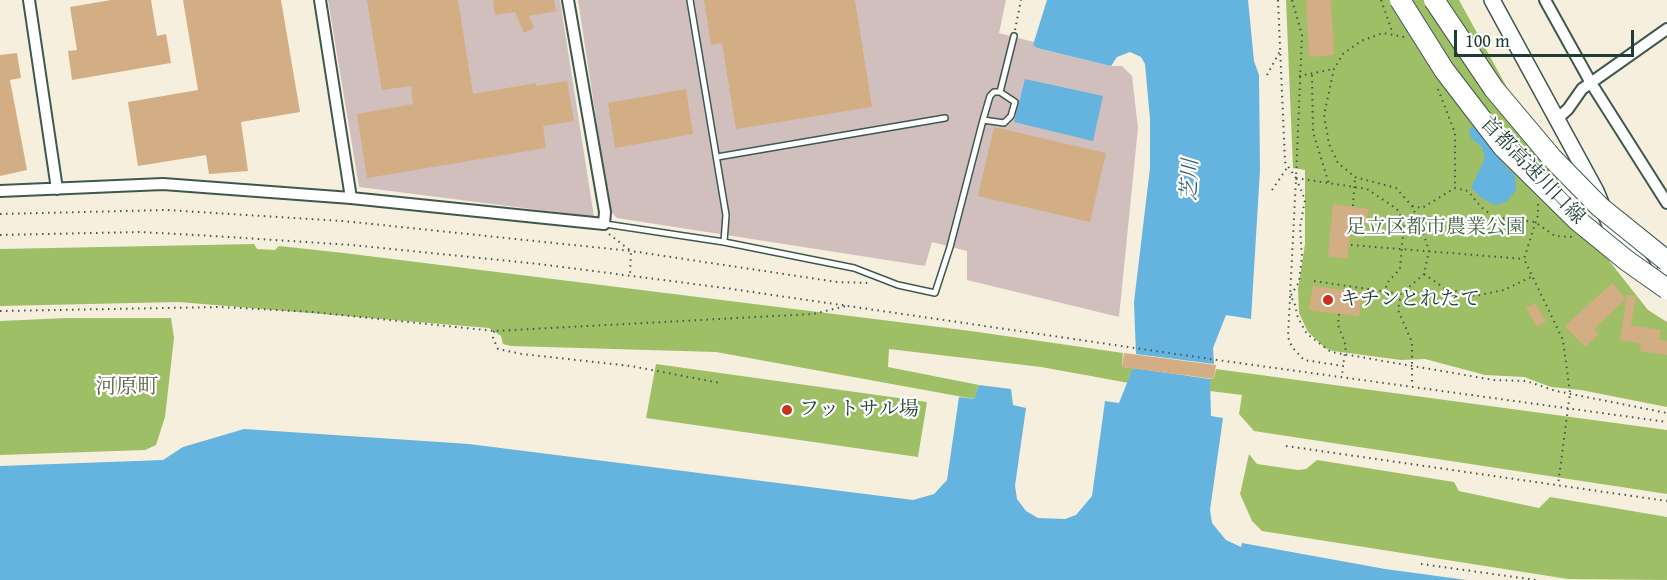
<!DOCTYPE html>
<html>
<head>
<meta charset="utf-8">
<style>
  body { margin:0 }
  #map { position:relative; width:1667px; height:580px; overflow:hidden; background:#f6efde; font-family:"Gentium Book Plus",serif }
  canvas { display:block }
  .scale { position:absolute; left:1454px; top:30px; width:180px; height:27px; box-sizing:border-box; border:3px solid #1f3d34; border-top:0; padding-left:8px; font-size:18px; line-height:21px; white-space:nowrap; color:#1f3d34; -webkit-text-stroke:4px #fff; paint-order:stroke }
</style>
</head>
<body>
<div id="map">
<canvas width="1667" height="580"></canvas>
<div class="scale">100 m</div>
</div>
<script>
const ctx = document.querySelector('canvas').getContext('2d');
ctx.lineJoin = 'round';
function paint(path, color) {
  ctx.fillStyle = color;
  ctx.fill(path, 'evenodd');
}
function poly(rows) {
  const path = new Path2D();
  for (const r of rows) {
    path.moveTo(r[0], r[1]);
    for (let i = 2; i < r.length; i += 2) path.lineTo(r[i], r[i + 1]);
  }
  return path;
}
function strokePath(path, color, width, dash) {
  ctx.strokeStyle = color;
  ctx.lineWidth = width;
  ctx.lineCap = dash ? 'butt' : 'round';
  ctx.setLineDash(dash || []);
  ctx.stroke(path);
}
function label(font, color, halo, rows, align = 'center') {
  ctx.font = font + ' "Gentium Book Plus","Noto Serif JP",serif';
  ctx.lineWidth = 4.5;
  ctx.setLineDash([]);
  ctx.textBaseline = 'middle';
  ctx.strokeStyle = halo;
  ctx.fillStyle = color;
  for (const [text, x, y, turn = 0] of rows) {
    ctx.save();
    ctx.translate(x, y);
    ctx.rotate((+turn || 0) * Math.PI / 180);
    ctx.textAlign = isNaN(turn) ? turn : align;
    if (halo) ctx.strokeText(text, 0, 0);
    ctx.fillText(text, 0, 0);
    ctx.restore();
  }
}
paint(poly([
  [328,0,560,0,594,217,359,187],
  [578,0,1006,0,999,33,1034,42,1033,45,1037,48,1111,66,1122,66,1132,76,1138,128,1119,317,967,280,967,251,932,242,925,266,617,218,610,211]
]), '#d1bfbd');
paint(poly([
  [1286,0,1459,0,1571,204,1607,258,1648,310,1667,322,1667,407,1581,390,1551,387,1524,377,1485,375,1425,359,1401,360,1333,351,1325,348,1308,332,1299,313,1298,289,1305,244,1305,170,1293,168],
  [254,244,257,249,275,250,279,246,344,253,971,331,1123,353,1122,367,1133,368,1129,383,1041,367,889,349,888,367,979,385,974,399,716,352,511,346,503,344,501,336,489,328,179,302,0,306,0,249],
  [67,318,171,318,174,338,165,417,156,445,145,450,0,455,0,321],
  [656,364,927,402,918,457,646,418],
  [1216,369,1667,430,1667,494,1254,431,1239,414,1242,395,1210,391,1210,379,1214,379],
  [1249,454,1257,464,1298,470,1306,469,1317,460,1454,482,1459,491,1539,508,1550,497,1667,517,1667,580,1568,579,1262,531,1252,521,1240,494]
]), '#9fbf67');
paint(poly([
  [1047,0,1248,0,1254,61,1259,75,1260,170,1251,319,1226,315,1213,348,1214,364,1136,354,1134,302,1150,168,1150,119,1145,64,1141,57,1130,52,1117,57,1111,66,1037,48,1033,45],
  [1025,79,1103,96,1093,141,1014,122],
  [1480,122,1505,166,1515,175,1516,190,1506,202,1495,205,1480,197,1471,188,1485,158,1482,147,1471,138,1469,129],
  [1133,368,1210,379,1211,416,1223,418,1210,510,1212,523,1226,540,1241,547,1242,543,1385,569,1467,580,0,580,0,466,163,460,183,447,244,429,469,444,913,500,934,494,947,480,959,397,974,399,979,385,1011,389,1013,405,1026,408,1015,486,1017,499,1026,511,1038,518,1065,519,1076,515,1092,496,1105,401,1119,403]
]), '#65b3df');
paint(poly([
  [111,0,151,0,157,36,166,34,171,63,72,80,68,51,77,50,70,7],
  [183,0,281,0,300,112,241,122,248,171,209,174,206,155,138,166,128,102,198,90],
  [367,0,458,0,473,94,536,83,536,86,567,81,574,121,543,126,546,148,367,178,357,114,413,104,411,86,382,90],
  [493,0,554,0,556,11,529,16,534,28,524,33,515,12,495,15],
  [704,0,855,0,872,107,736,129,722,43,711,45],
  [1306,0,1331,0,1334,55,1309,57],
  [17,53,21,78,10,80,27,170,0,176,0,55],
  [686,89,693,134,615,148,608,103],
  [994,127,1106,153,1090,222,978,196],
  [1333,204,1369,209,1366,225,1352,223,1347,259,1328,256],
  [1612,283,1626,299,1594,329,1599,334,1585,347,1565,326],
  [1313,286,1362,293,1359,316,1309,310],
  [1627,295,1636,296,1631,325,1661,330,1659,339,1667,341,1667,355,1640,351,1641,344,1620,340],
  [1535,303,1546,321,1537,327,1526,308],
  [1124,353,1216,365,1214,379,1122,367]
]), '#d3ad83');
const lane = poly([
  [690,0,726,215,724,242],
  [1000,92,1014,36],
  [717,157,945,118],
  [605,224,724,242,854,268,898,285,935,293,950,247,983,120,990,96,994,92,1000,92,1015,102,1011,116,1004,123,983,120]
]);
const street = poly([
  [29,0,57,189],
  [320,0,351,198],
  [1545,0,1591,83,1667,203],
  [1557,119,1568,109,1582,89,1667,29],
  [0,191,163,184,351,198,604,224,605,212,568,0]
]);
const secondary = poly([
  [1492,0,1596,191,1610,225,1643,267]
]);
const highway = poly([
  [1665,275,1667,277]
]);
strokePath(lane, '#3f584e', 8);
strokePath(street, '#3f584e', 14);
strokePath(secondary, '#3f584e', 18);
strokePath(highway, '#3f584e', 22);
strokePath(poly([
  [1278,0,1285,162,1296,178,1288,337,1292,347,1304,360,1343,366,1342,377],
  [1292,0,1302,35,1296,178,1305,200,1300,227,1302,256,1299,282,1290,297,1294,301,1298,318,1307,334,1331,352,1494,380,1526,381,1556,391,1667,413],
  [1381,0,1393,34],
  [1015,30,1021,0],
  [1404,37,1383,33,1361,41,1343,54,1334,69,1324,115,1329,144,1338,163,1355,177,1396,188,1412,206,1422,229,1429,251,1424,274,1401,294,1398,310,1412,342,1412,386],
  [1267,75,1280,51],
  [1312,75,1313,132,1329,184],
  [1299,76,1334,69],
  [1438,89,1455,133,1455,188],
  [1296,178,1367,189,1397,209,1404,222,1400,269,1387,283,1385,291],
  [1272,190,1287,168],
  [1538,204,1538,215,1524,259,1563,340,1570,393,1558,485],
  [1353,206,1355,177],
  [1412,206,1422,208,1455,188,1468,191,1481,207,1494,217,1535,222,1555,236,1573,237],
  [0,214,167,210,343,221,631,251,837,282,868,283],
  [609,234,631,251,630,274],
  [0,235,140,232,213,236,352,245,539,264,725,288,1217,360,1667,422],
  [1351,245,1524,259],
  [1424,274,1444,288,1475,296,1504,290,1531,277],
  [1314,281,1401,294],
  [0,311,221,307,313,312,494,331,813,314,846,306],
  [1339,314,1338,325,1346,346,1343,366],
  [494,331,493,338,498,349,522,354,631,366,720,383],
  [1286,446,1667,501],
  [1421,564,1536,580]
]), '#3f584e', 2, [1.5, 4.5]);
strokePath(lane, '#fff', 5);
strokePath(street, '#fff', 10);
strokePath(secondary, '#fff', 15);
strokePath(highway, '#fff', 20);
const highwayBridge = poly([
  [1400,0,1444,70,1503,147,1577,220,1626,260,1667,289],
  [1434,0,1494,89,1552,158,1600,207,1667,261]
]);
strokePath(highwayBridge, '#3f584e', 22, []);
strokePath(highwayBridge, '#fff', 20);
for (const [x, y, r, color] of [
  [1328,300,6,"#c8321e"],
  [787,410,6,"#c8321e"]
]) {
  const dot = new Path2D();
  dot.arc(x, y, r, 0, 2 * Math.PI);
  ctx.fillStyle = color;
  ctx.fill(dot);
  strokePath(dot, '#fff', 2);
}
label('20px', '#1f3d34', '#fff', [
  ["首都高速川口線",1532,171,46]
]);
label('20px', '#456443', '#fff', [
  ["足立区都市農業公園",1436,228]
]);
label('20px', '#1f3d34', '#fff', [
  ["キチンとれたて",1340,300],
  ["フットサル場",799,410]
], 'left');
label('italic 21px', '#346067', '#fff', [
  ["芝川",1191,180,-88]
]);
label('21px', '#5e6450', '#fff', [
  ["河原町",127,388]
]);
</script>
</body>
</html>
